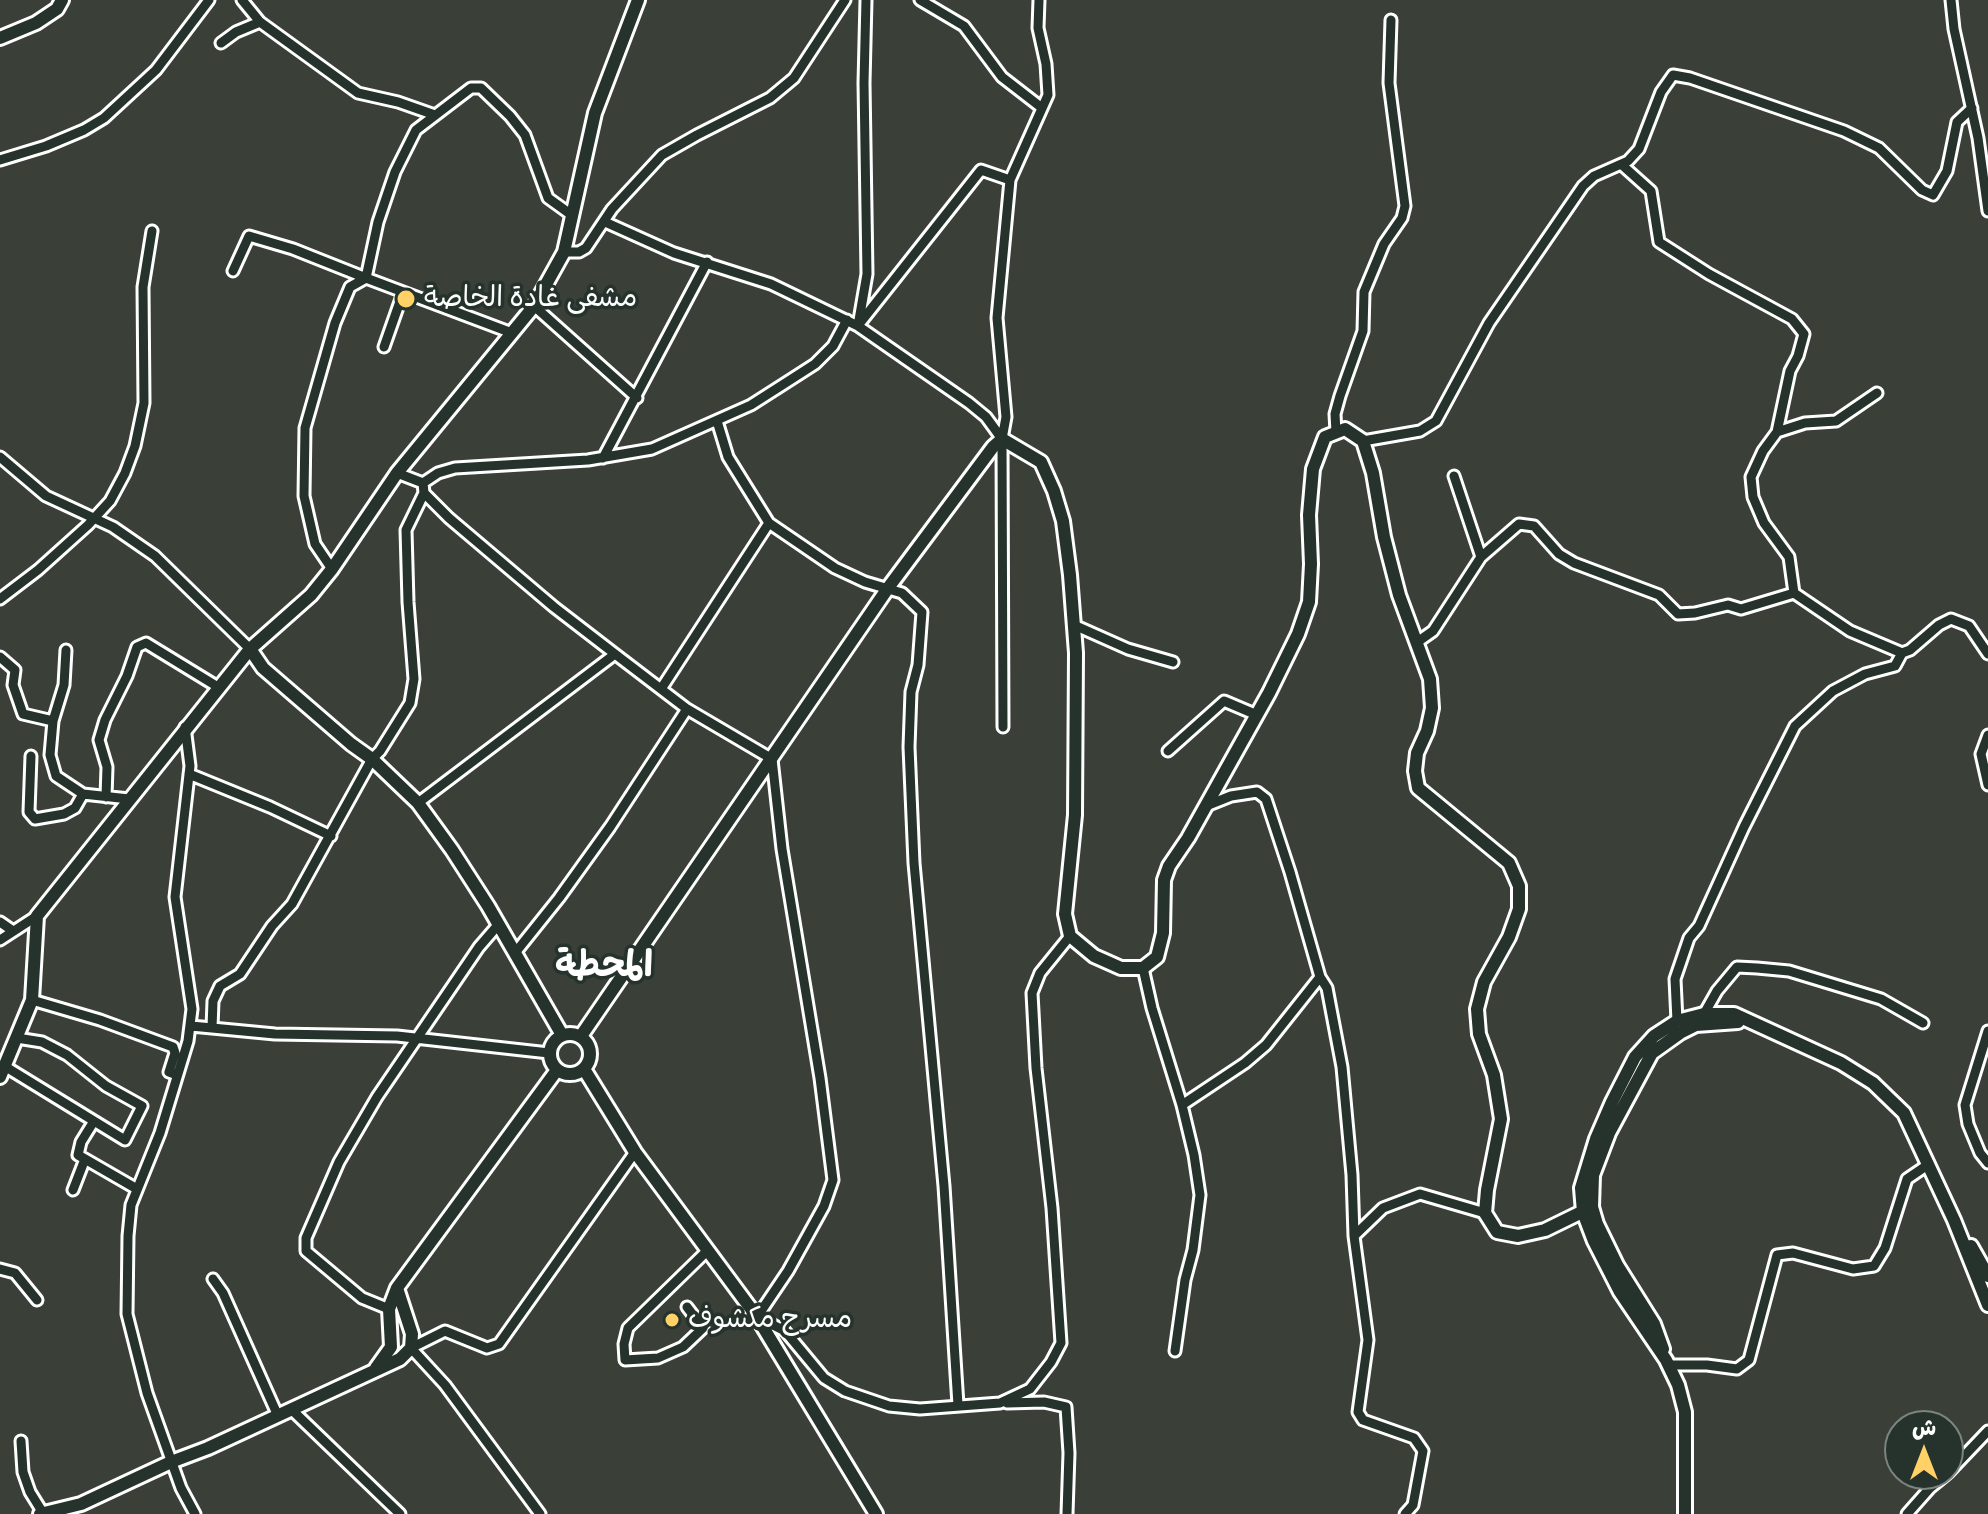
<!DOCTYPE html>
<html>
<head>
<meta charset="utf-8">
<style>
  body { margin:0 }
  #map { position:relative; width:1988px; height:1514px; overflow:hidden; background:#3a3f38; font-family:Itim,"Playpen Sans Arabic",sans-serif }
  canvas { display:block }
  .north { position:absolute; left:1884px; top:1410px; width:80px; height:80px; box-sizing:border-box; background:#26332d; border:2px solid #7d8581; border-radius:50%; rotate:0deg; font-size:22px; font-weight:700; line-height:32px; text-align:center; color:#fff }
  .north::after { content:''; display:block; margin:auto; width:28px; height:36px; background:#ffd166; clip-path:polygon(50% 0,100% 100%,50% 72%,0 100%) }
</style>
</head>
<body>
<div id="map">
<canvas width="1988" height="1514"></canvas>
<div class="north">ش</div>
</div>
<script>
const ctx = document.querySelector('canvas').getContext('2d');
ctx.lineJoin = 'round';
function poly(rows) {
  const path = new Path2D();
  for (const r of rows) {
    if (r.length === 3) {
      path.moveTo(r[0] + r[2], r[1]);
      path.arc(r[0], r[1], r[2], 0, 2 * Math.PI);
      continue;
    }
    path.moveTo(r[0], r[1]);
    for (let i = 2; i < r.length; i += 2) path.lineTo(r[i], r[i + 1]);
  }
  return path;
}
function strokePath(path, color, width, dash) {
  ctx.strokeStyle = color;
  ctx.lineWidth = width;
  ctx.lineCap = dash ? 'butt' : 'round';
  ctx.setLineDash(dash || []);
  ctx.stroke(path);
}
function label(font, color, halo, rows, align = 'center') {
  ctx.font = font + ' Itim,"Playpen Sans Arabic",sans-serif';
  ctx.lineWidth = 7;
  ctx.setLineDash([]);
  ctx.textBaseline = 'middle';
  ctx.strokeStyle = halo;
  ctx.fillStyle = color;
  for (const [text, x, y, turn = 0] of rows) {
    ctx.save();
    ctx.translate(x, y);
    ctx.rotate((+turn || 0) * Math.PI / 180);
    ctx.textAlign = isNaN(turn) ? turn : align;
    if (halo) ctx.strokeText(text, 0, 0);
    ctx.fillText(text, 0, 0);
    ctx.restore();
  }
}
const street = poly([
  [242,0,260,22,358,93,398,102,435,115],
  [920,0,964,26,1002,77,1042,108],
  [1951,0,1954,29,1978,138,1988,211],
  [221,43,236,32,260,22],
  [0,160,46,146,84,130,104,118,156,70,209,0],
  [1622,165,1651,191,1659,242,1709,274,1792,319,1804,334,1798,356,1790,371,1777,432],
  [605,222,674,253,771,284,858,326,969,403,986,417,1002,439],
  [564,252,579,252,586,248,612,209,662,155,697,135,770,98,794,78,845,0],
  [233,271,249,236,293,249,366,278,378,222,395,172,416,130,471,88,481,88,510,116,525,135,548,198,573,216],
  [534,306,637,398],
  [860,323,981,170,1010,180],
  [858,326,867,274,864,83,866,0],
  [384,347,403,293],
  [717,421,728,457,769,523,835,568,865,582,902,593,922,612,918,665,911,692,909,747,914,863,944,1186,958,1405],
  [1336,432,1335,414,1340,396,1363,331,1364,292,1384,244,1402,218,1405,206,1389,83,1391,20],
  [1363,441,1420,431,1436,421,1489,323,1583,186,1594,176,1628,161,1639,149,1661,92,1673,75,1690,78,1844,131,1879,148,1922,190,1933,195,1947,171,1957,122,1972,108],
  [0,457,46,496,113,527,155,556,250,649],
  [603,458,707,262],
  [1454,476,1481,557],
  [423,483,438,473,455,468,588,460,652,449,751,405,787,382,815,364,833,346,847,320],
  [424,493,449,518,554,607,615,654,687,709,772,759,782,849,820,1078,833,1180,824,1206,788,1271,757,1317,785,1331,824,1378,845,1391,889,1406,920,1409,1000,1403,1030,1389,1051,1362,1061,1343,1052,1208,1036,1068,1032,993,1040,973,1070,936],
  [332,569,315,544,304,496,305,428,335,323,350,287,366,278,512,333],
  [1794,593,1789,557,1764,523,1753,497,1751,477,1763,451,1777,432,1805,423,1836,421,1877,393],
  [0,599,38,570,88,525,110,501,125,473,135,446,144,403,143,287,152,231],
  [1074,625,1128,649,1173,662],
  [1416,643,1433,631,1481,557,1519,524,1534,526,1559,554,1574,563,1659,595,1678,614,1695,613,1728,605,1741,609,1794,593,1850,631,1902,653],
  [66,650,64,685,53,721,50,755,56,776,83,794],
  [0,657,15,670,13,685,23,714,53,721],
  [661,689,769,523],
  [185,727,190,766,175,897,192,1009,188,1041,160,1133,131,1205,128,1236,127,1314,147,1393,181,1488,195,1514],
  [1003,727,1002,439,1006,417,997,318,1010,180,1048,95,1046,64,1038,28,1039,0],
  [1988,735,1981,754,1988,785],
  [1168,751,1224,701,1257,715],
  [31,756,29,812,35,819,64,814,75,808,83,794,129,799],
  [189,774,270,807,331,836],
  [106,797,107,767,99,740,105,720,127,676,137,647,146,643,218,687],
  [418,803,615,654],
  [1206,806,1231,796,1257,792,1266,799,1290,872,1320,977,1327,988,1342,1067,1352,1175,1354,1236,1383,1208,1420,1194,1485,1213],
  [0,922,13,931],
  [0,940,37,916],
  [515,953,559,898,610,827,687,709],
  [1143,968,1152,1008,1182,1105,1245,1063,1266,1045,1320,977],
  [32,1000,100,1020,173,1047,175,1053,169,1072,177,1075],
  [1704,1014,1717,991,1737,967,1757,968,1789,971,1881,999,1923,1023],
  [1677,1021,1675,979,1689,938,1699,926,1744,827,1795,726,1833,691,1865,674,1895,666,1902,653,1910,650,1939,625,1951,619,1969,626,1988,654],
  [191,1026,275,1034,397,1036,549,1053],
  [212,1028,213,1001,220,986,240,974,272,926,292,904,372,759,380,751,410,703,414,679,408,602,406,530,424,493,423,483,397,473],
  [1988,1031,1965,1105,1968,1124,1980,1153,1988,1163],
  [17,1038,42,1042,67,1055,106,1086,142,1106,125,1140,94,1121,81,1142,78,1155,85,1159,73,1190],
  [6,1067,94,1121],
  [85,1159,137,1189],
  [1354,1236,1368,1340,1358,1412,1363,1420,1414,1438,1423,1451,1413,1505,1405,1514],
  [0,1269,15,1273,37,1300],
  [213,1279,223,1293,278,1416],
  [687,1307,703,1328,683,1347,658,1358,625,1360,624,1344,628,1328,707,1251],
  [389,1309,362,1298,306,1251,306,1238,339,1162,377,1097,479,947,498,925],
  [1175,1351,1185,1280,1193,1250,1200,1195,1194,1155,1182,1105],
  [1668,1365,1707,1365,1737,1369,1749,1360,1777,1255,1793,1253,1853,1269,1874,1266,1885,1248,1907,1179,1929,1164],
  [1007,1403,1044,1402,1066,1407,1069,1453,1067,1514],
  [292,1410,400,1514],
  [21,1441,23,1472,30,1492,43,1513],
  [1948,1473,1988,1431],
  [540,1514,445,1385,411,1348,445,1331,487,1348,499,1344,635,1152],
  [1907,1514,1930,1488,1947,1474]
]);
const secondary = poly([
  [0,38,36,23,57,9,62,0],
  [250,649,263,668,351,744,372,759,418,803,452,850,488,906,562,1035],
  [570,1054,20],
  [581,1036,888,588,993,447,1002,439,1041,462,1054,491,1063,521,1070,575,1076,653,1075,815,1065,914,1070,936,1094,956,1121,968,1143,968,1157,957,1163,933,1164,880,1169,866,1188,838,1269,693,1298,634,1309,602,1311,564,1309,515,1313,469,1325,437,1345,429,1363,441,1373,473,1384,537,1399,595,1430,679,1432,708,1427,731,1417,753,1415,771,1418,788,1509,863,1519,886,1519,909,1509,937,1484,982,1477,1009,1479,1034,1494,1075,1501,1119,1487,1190,1485,1213,1497,1232,1518,1236,1545,1230,1592,1207],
  [584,1069,635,1152,757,1317,876,1514],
  [0,1077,32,1000,37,916,250,649,311,595,332,569,397,473,534,306,564,252,595,113,638,0],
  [1971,1246,1988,1276],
  [1663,1349,1654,1324,1617,1265,1597,1224,1592,1207,1593,1175,1609,1133,1652,1053,1680,1033,1696,1025,1738,1022],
  [376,1368,391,1347,389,1309,397,1288,557,1070],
  [40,1514,81,1504,171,1462,208,1448,400,1359,411,1348,412,1334,397,1288],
  [1685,1514,1685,1412,1678,1385,1666,1360,1620,1292,1594,1241,1583,1212,1581,1188,1596,1139,1612,1102,1635,1057,1654,1036,1677,1021,1704,1014,1734,1014,1841,1063,1873,1083,1904,1113,1954,1220,1988,1305]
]);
strokePath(street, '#fff', 15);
strokePath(secondary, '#fff', 18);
strokePath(street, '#26332d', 9);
strokePath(secondary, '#26332d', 12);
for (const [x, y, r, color] of [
  [406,299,10,"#ffd166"],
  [672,1320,8,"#ffd166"]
]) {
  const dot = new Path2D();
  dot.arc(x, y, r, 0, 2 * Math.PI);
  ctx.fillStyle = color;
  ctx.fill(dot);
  strokePath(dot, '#26332d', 3);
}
label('28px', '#fff', '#26332d', [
  ["مشفى غادة الخاصة",424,299],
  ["مسرح مكشوف",688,1320]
], 'left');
label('bold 36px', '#fff', '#26332d', [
  ["المحطة",604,967]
]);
</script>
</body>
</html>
